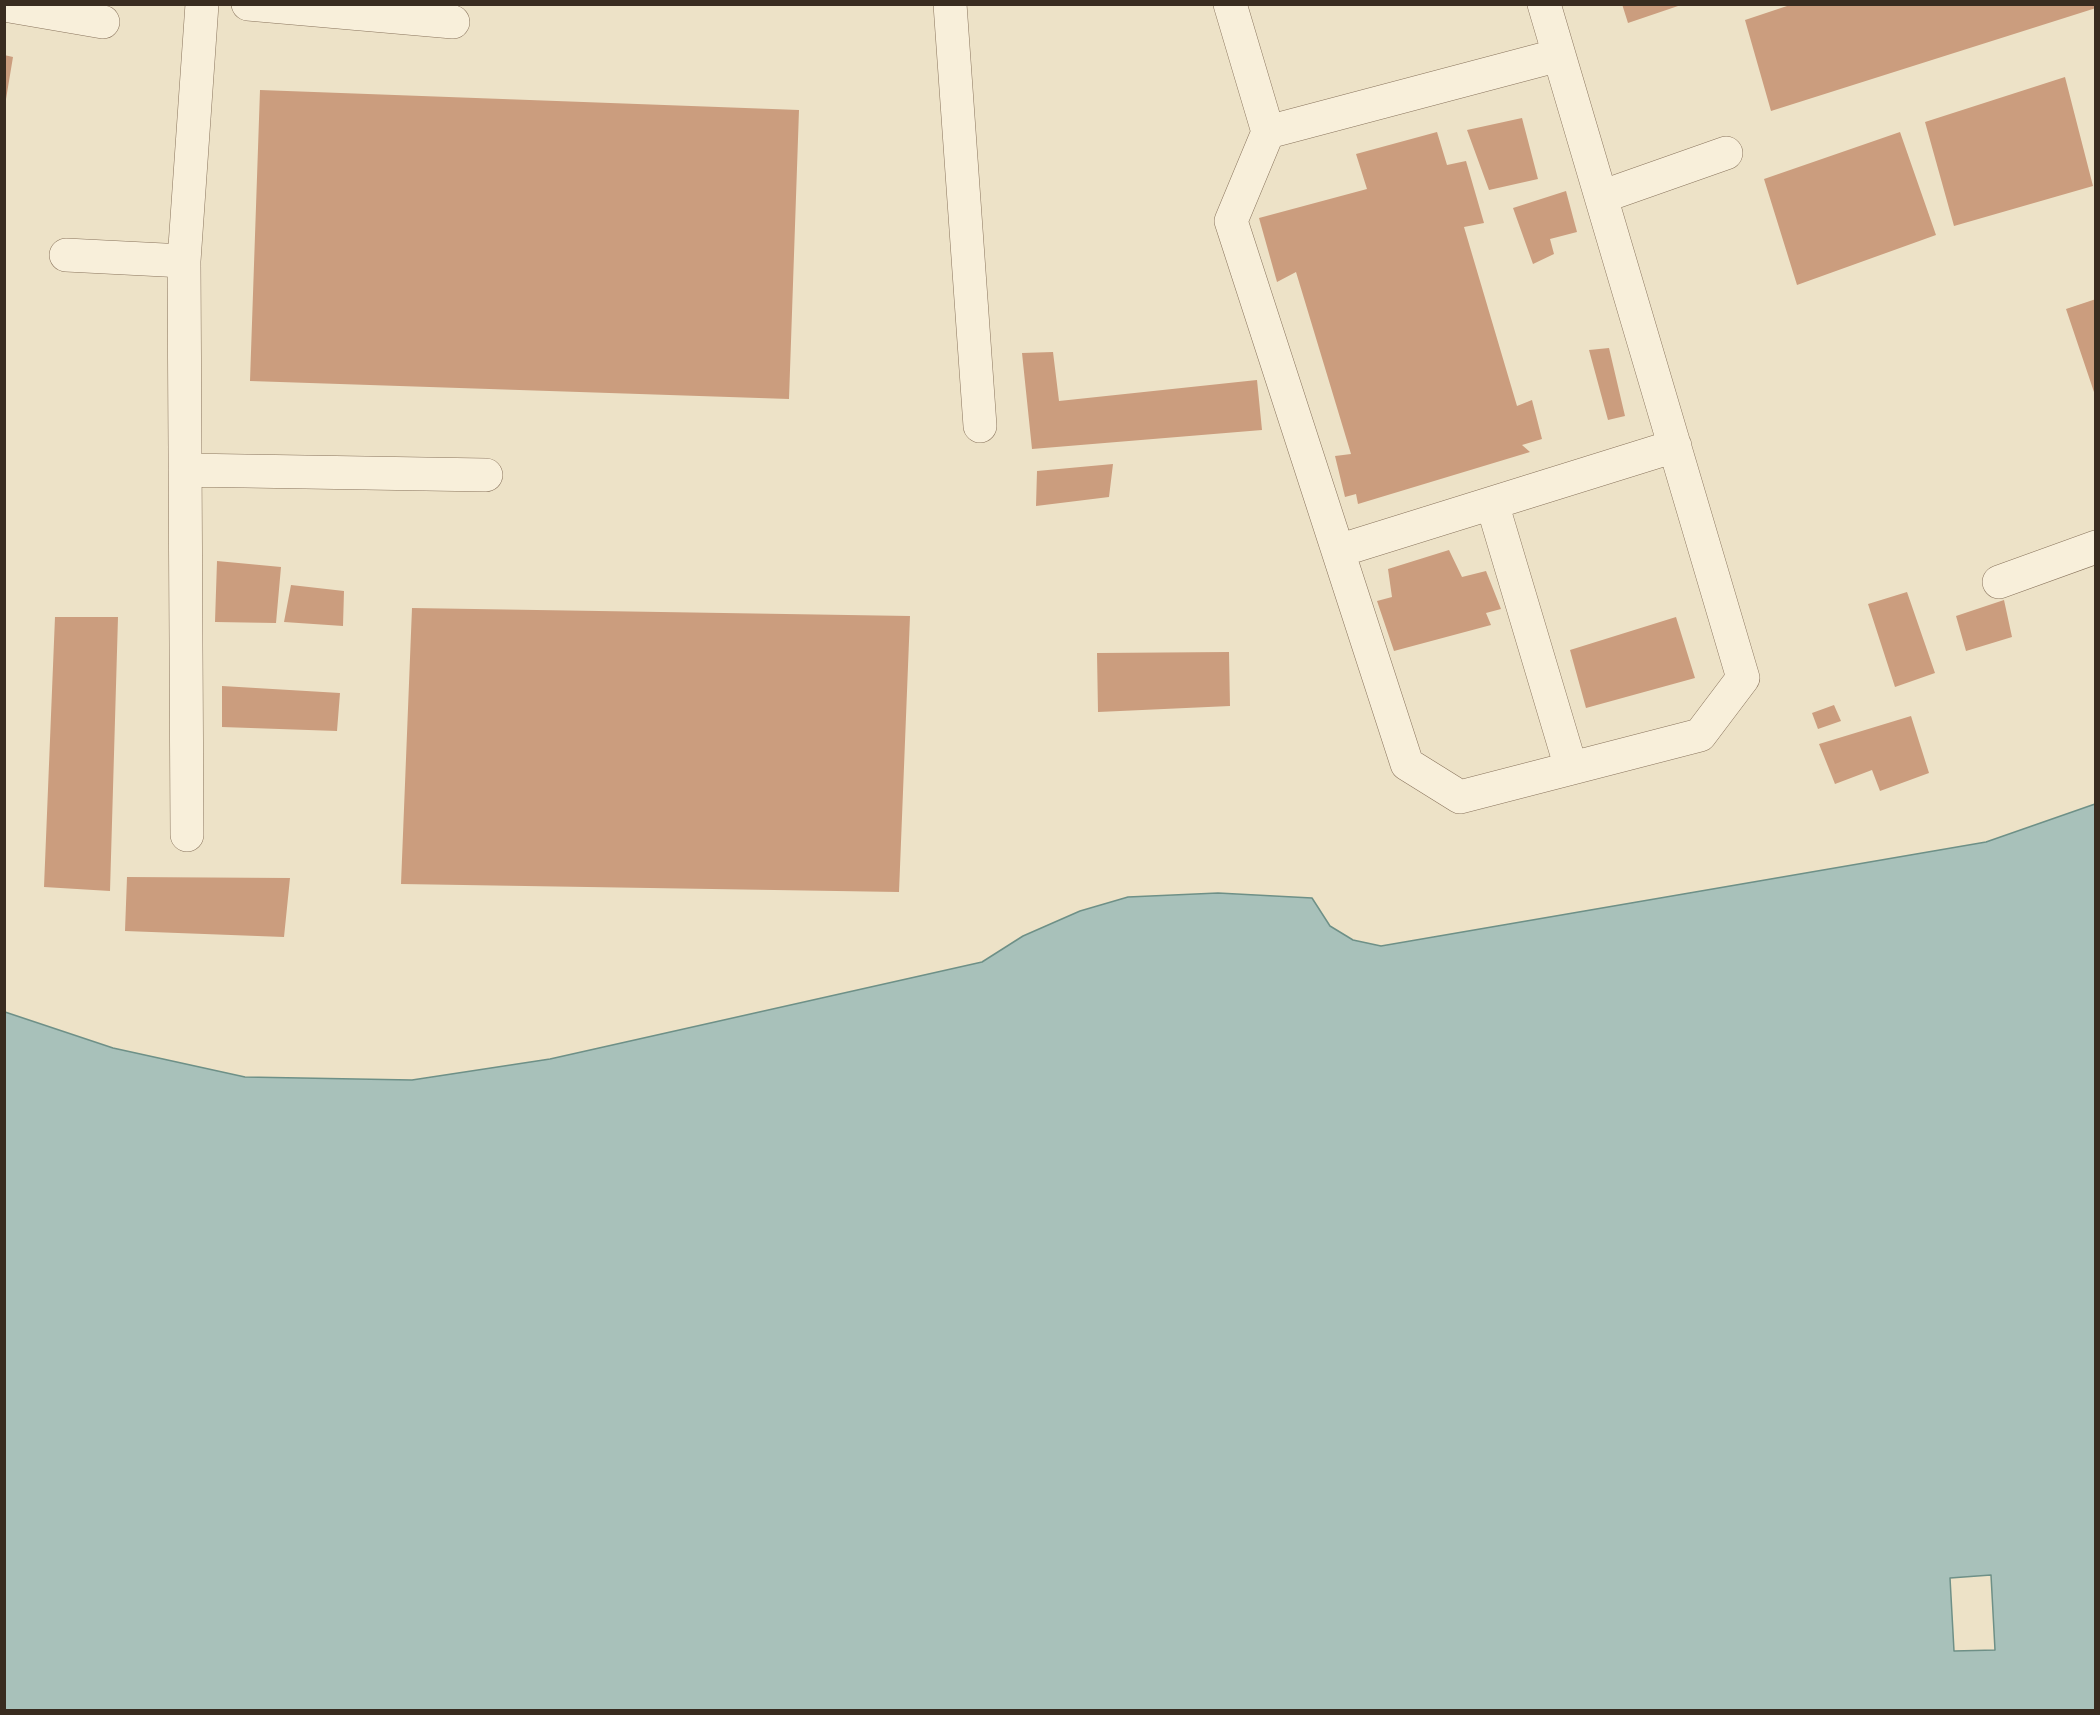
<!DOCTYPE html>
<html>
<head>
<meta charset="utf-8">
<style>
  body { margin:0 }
  #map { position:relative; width:2100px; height:1715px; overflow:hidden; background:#ede2c7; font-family:Bitter,serif }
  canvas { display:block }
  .frame { position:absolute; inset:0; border:6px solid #392c20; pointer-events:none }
</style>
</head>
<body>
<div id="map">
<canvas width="2100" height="1715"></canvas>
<div class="frame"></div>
</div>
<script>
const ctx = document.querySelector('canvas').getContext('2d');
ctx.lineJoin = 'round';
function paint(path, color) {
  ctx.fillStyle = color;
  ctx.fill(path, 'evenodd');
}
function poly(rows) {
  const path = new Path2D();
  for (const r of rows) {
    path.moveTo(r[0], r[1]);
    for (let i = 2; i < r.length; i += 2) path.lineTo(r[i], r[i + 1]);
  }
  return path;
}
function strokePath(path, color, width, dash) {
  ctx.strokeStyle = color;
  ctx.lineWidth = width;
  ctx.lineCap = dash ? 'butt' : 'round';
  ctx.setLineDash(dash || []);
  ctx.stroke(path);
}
const water = poly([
  [2095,804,2095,1710,5,1710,5,1012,113,1048,245,1077,412,1080,550,1059,982,962,1023,936,1080,911,1128,897,1218,893,1312,898,1330,926,1353,940,1381,946,1986,842,2095,804],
  [1991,1575,1995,1650,1954,1651,1950,1578,1991,1575]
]);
paint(water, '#a8c1ba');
strokePath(water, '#6e9087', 1.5);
paint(poly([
  [1622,4,1681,4,1681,5,1628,23],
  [1793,4,2096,4,2096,8,1771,111,1745,20],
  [4,55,13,57,6,99,4,99],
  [2065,77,2093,186,1954,226,1925,122],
  [260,90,799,110,789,399,250,381],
  [1522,118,1538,179,1489,190,1467,130],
  [1437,132,1447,165,1466,161,1484,223,1464,227,1517,406,1532,400,1542,439,1522,445,1530,452,1358,504,1356,494,1345,497,1335,456,1351,454,1296,272,1277,282,1259,218,1367,189,1356,154],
  [1900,132,1936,235,1797,285,1764,179],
  [1566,191,1577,232,1550,239,1554,254,1533,264,1513,208],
  [2096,299,2096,395,2095,395,2066,309],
  [1609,348,1625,416,1608,420,1589,350],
  [1053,352,1059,401,1257,380,1262,430,1032,449,1022,353],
  [1113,464,1109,497,1036,506,1037,471],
  [1449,550,1462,577,1486,571,1501,609,1486,613,1491,625,1394,651,1377,601,1392,597,1388,569],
  [217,561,281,567,276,623,215,622],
  [291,585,344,591,343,626,284,622],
  [1907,592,1935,673,1895,687,1868,604],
  [2004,600,2012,637,1966,651,1956,616],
  [412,608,910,616,899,892,401,884],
  [55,617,118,617,110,891,44,887],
  [1676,617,1695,678,1586,708,1570,650],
  [1229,652,1230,706,1098,712,1097,653],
  [222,686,340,693,337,731,222,727],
  [1834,705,1841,721,1818,729,1812,713],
  [1911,716,1929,773,1880,791,1872,770,1835,784,1819,744],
  [127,877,290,878,284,937,125,931]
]), '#cb9d7e');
const minor = poly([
  [248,4,453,22],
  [950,4,980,426],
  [1230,4,1268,132,1231,221,1407,764,1460,797,1700,735,1743,678,1544,4],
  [4,5,103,22],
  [1268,132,1559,55],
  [1601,197,1726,153],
  [66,255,184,261,202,4],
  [184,261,187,835],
  [185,470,486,475],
  [1492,503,1571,768],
  [1338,551,1675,446],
  [1999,582,2096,547]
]);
strokePath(minor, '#89745d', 34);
strokePath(minor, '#f8efda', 33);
</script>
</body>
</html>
